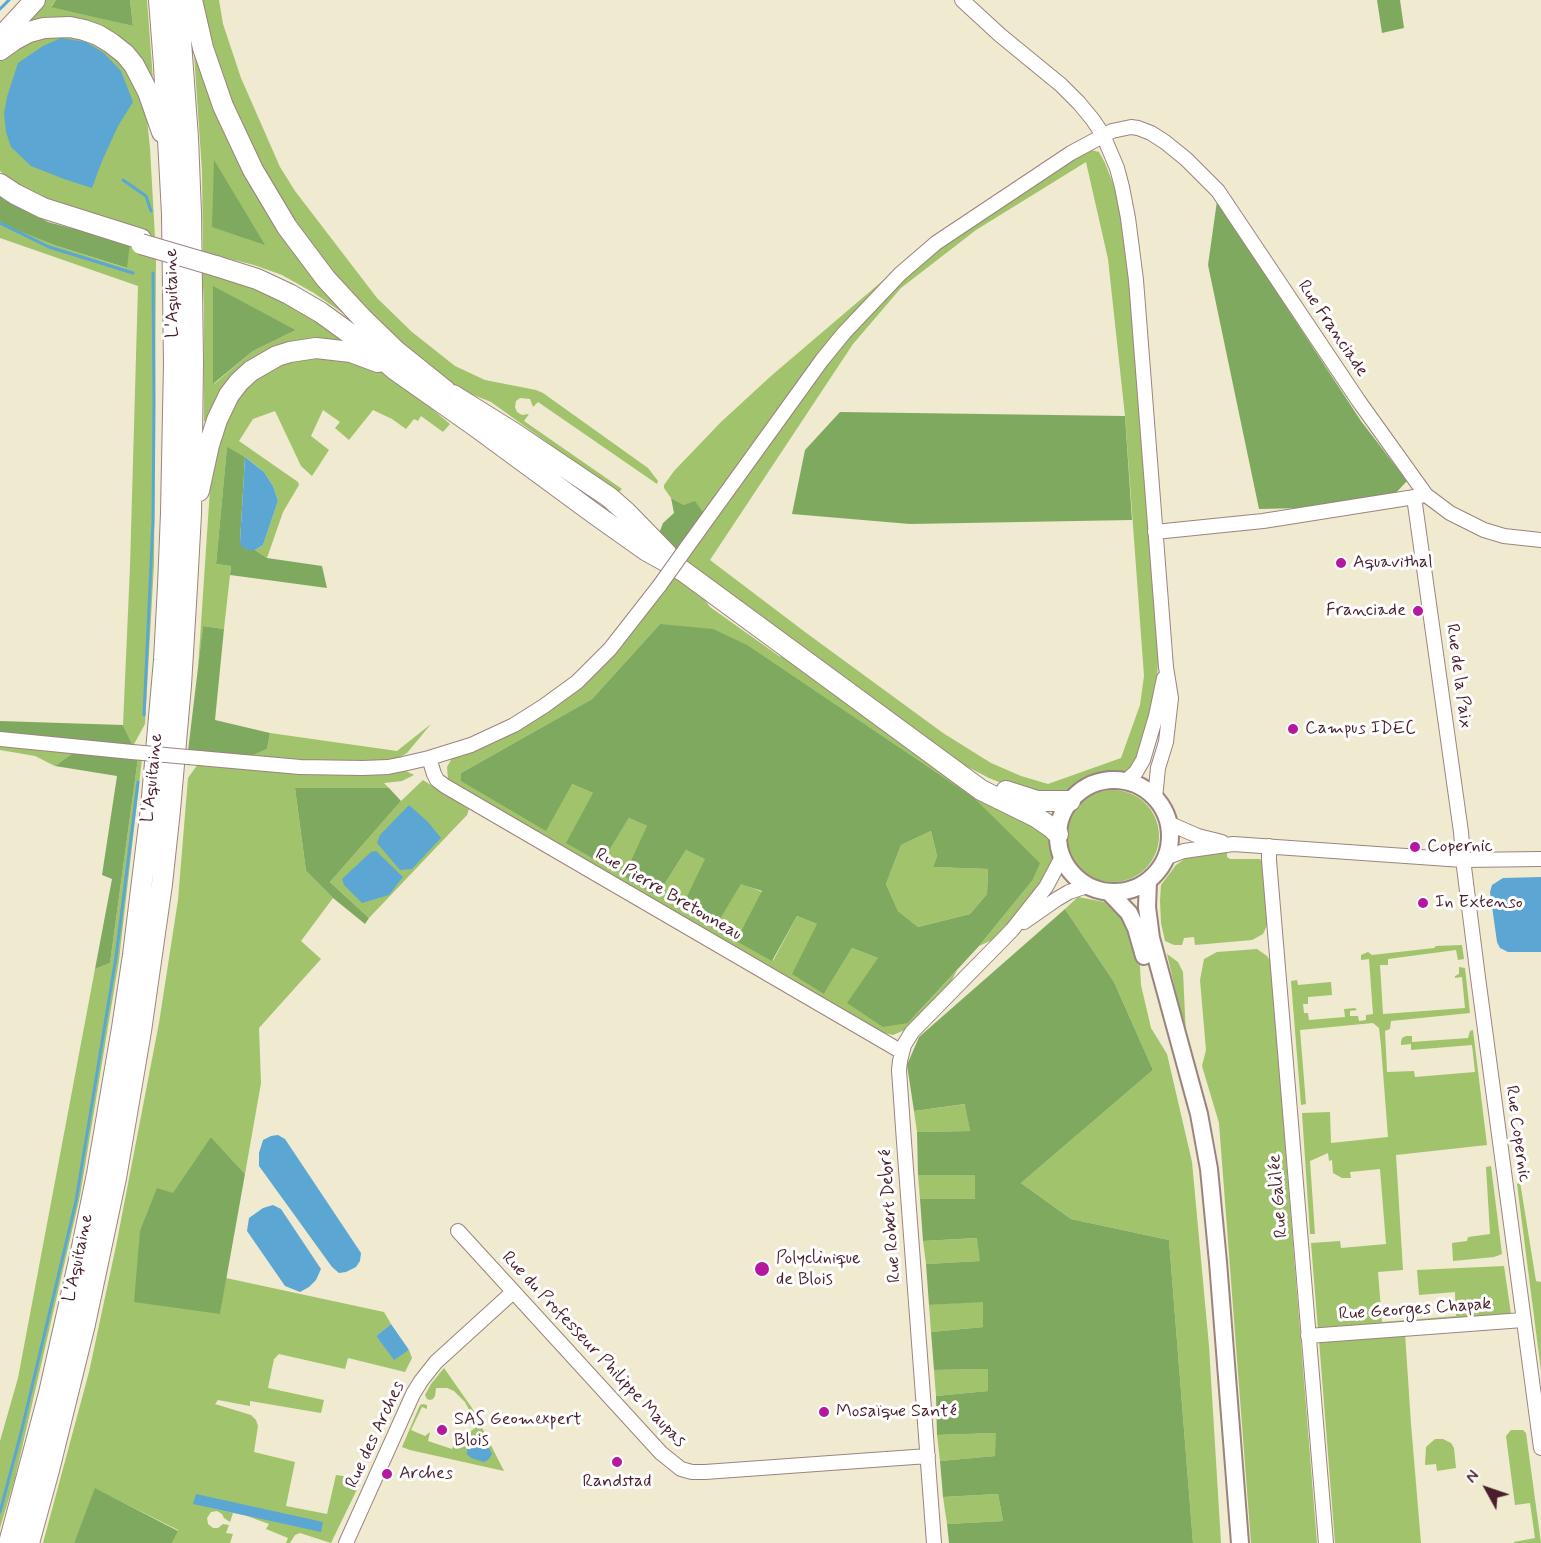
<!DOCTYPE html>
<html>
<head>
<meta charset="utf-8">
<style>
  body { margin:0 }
  #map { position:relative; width:1541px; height:1543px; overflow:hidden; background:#efead0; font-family:Mynerve,sans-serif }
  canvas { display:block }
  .north { position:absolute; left:1457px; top:1459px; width:60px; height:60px; -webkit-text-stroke:4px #fff; paint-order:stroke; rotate:310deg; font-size:16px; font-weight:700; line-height:24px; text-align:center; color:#4a1f2b }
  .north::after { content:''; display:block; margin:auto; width:21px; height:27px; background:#4a1f2b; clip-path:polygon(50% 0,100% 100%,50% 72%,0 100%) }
</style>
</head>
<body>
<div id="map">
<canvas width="1541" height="1543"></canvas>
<div class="north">N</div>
</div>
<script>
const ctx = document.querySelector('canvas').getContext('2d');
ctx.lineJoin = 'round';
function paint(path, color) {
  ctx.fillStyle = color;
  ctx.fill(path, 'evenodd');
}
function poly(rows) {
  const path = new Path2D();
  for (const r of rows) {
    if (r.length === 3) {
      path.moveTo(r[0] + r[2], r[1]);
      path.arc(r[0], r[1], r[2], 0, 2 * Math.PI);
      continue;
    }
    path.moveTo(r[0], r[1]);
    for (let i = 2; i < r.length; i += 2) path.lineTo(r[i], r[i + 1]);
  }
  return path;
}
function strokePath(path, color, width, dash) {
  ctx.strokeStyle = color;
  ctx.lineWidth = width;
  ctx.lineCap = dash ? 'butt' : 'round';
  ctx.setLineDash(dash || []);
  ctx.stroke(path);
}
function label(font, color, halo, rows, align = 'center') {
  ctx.font = font + ' Mynerve,sans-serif';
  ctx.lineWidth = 6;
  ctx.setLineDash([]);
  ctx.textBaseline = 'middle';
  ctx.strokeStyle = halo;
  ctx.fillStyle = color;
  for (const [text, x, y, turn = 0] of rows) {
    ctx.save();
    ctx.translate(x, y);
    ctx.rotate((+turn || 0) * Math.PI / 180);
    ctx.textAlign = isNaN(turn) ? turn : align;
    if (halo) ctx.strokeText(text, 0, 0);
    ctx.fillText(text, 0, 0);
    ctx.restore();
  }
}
paint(poly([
  [40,0,56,0,51,6,133,26,130,0,147,0,154,93,98,30,8,35],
  [198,0,219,0,223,24,241,78,280,167,295,191,377,298,412,332,455,366,485,380,536,390,543,393,648,468,658,481,657,484,538,402,533,407,530,399,520,398,516,401,515,407,517,412,522,415,529,414,524,421,622,489,618,493,491,402,456,388,429,371,349,297,279,201,224,90],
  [48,35,75,35,102,44,123,61,138,85,147,119,150,148,155,238,48,202,18,187,0,171,0,61,3,57,27,41],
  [193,39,223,116,367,330,314,293,282,275,254,265,203,252,202,171],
  [1091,150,1099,152,1105,163,1114,186,1125,235,1151,560,1158,657,1157,687,1136,767,1125,773,1095,774,1079,782,1069,789,1056,794,1021,791,989,778,960,763,683,561,833,353,926,255,1081,153],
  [1086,162,1108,259,1125,416,1144,676,1140,705,1121,758,1048,784,1021,776,991,763,943,733,805,632,710,560,853,344,901,288,976,230],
  [0,221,5,225,54,245,126,268,130,244,156,253,154,564,145,724,133,746,123,725,130,567,138,286,0,238],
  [202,267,277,293,361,349,290,345,208,424,204,421,204,305],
  [213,287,296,330,253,351,214,384],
  [887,277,890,277,704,514,684,505,671,498,664,488,664,485,674,471,721,422,771,376],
  [312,353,368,365,395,378,450,424,443,432,421,416,418,421,414,419,406,429,392,419,373,410,349,440,335,428,340,422,323,410,311,436,329,450,312,476,301,466,275,411,253,419,239,441,298,482,299,485,283,512,267,558,255,550,263,545,278,501,273,486,264,472,253,463,245,457,227,448,216,564,231,566,224,629,203,626,198,669,212,459,232,402,258,373],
  [674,573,697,589,710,607,779,656,804,667,1042,827,1051,838,1053,856,1051,868,1030,899,992,940,979,946,1032,881,660,624,592,699,461,773,572,784,593,793,600,863,629,818,647,826,657,896,686,850,706,859,714,928,741,883,762,892,773,961,797,916,817,924,824,994,852,948,878,958,908,1023,957,970,951,982,907,1029,893,1035,879,1032,456,786,448,779,447,767,452,758,574,689],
  [431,724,407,753,395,760,353,764,309,763,249,757,267,749,270,733,397,751],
  [0,743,73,753,55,766,35,756,0,750],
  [138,758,142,759,119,960,80,1196,15,1478,0,1528,0,1441,18,1378,95,969,110,963],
  [198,764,404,770,414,775,402,781,384,783,389,788,295,788,306,871,333,898,301,941,321,959,259,1028,261,1083,245,1174,211,1137,134,1301,220,1313,226,1278,384,1312,391,1324,376,1336,394,1359,409,1350,412,1358,405,1372,348,1358,345,1369,279,1354,274,1359,268,1388,324,1400,321,1413,250,1401,250,1406,218,1400,215,1404,251,1415,256,1420,258,1426,254,1452,295,1462,286,1506,327,1514,336,1475,362,1479,331,1543,300,1533,295,1535,290,1543,286,1543,288,1538,266,1529,269,1524,244,1515,321,1532,193,1504,233,1513,230,1522,224,1518,222,1514,217,1511,211,1512,207,1518,208,1524,213,1528,218,1528,223,1524,229,1525,226,1533,233,1534,230,1543,172,1543,178,1530,96,1489,74,1543,43,1543,89,1372,116,1246,159,1023,178,900,188,778],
  [423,780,469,809,467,815,369,918,330,882,401,801],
  [1113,836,46],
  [931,831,937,856,933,867,988,869,987,894,970,914,918,927,898,911,886,884,901,845],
  [1227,852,1227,857,1230,859,1260,859,1263,864,1269,921,1263,934,1252,940,1195,945,1194,937,1184,938,1182,945,1174,945,1165,941,1161,923,1160,901,1161,885,1176,865,1186,858,1199,854],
  [1078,897,1110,903,1124,921,1139,949,1141,985,1151,1028,1167,1054,1192,1162,1209,1346,1221,1543,1193,1543,1169,1240,1071,1219,1021,1183,1153,1070,1114,982,1065,909],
  [1462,945,1464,959,1458,960,1456,950,1388,959,1388,965,1380,965,1383,1014,1465,1008,1462,977,1455,978,1455,976,1459,974,1459,967,1465,968,1470,1013,1391,1021,1390,1029,1385,1031,1387,1072,1414,1071,1415,1077,1475,1072,1472,1045,1411,1050,1411,1044,1401,1045,1401,1042,1402,1038,1406,1036,1412,1036,1412,1042,1468,1038,1470,1031,1473,1030,1487,1145,1396,1155,1403,1270,1378,1272,1382,1322,1456,1316,1455,1292,1419,1295,1417,1270,1504,1266,1511,1314,1318,1330,1311,1243,1340,1241,1341,1248,1386,1244,1380,1169,1350,1172,1351,1178,1342,1178,1333,1173,1332,1160,1329,1161,1328,1153,1310,1161,1315,1234,1310,1234,1302,1113,1330,1112,1331,1143,1388,1137,1381,1046,1379,1028,1373,1023,1300,1030,1306,1104,1301,1105,1291,981,1297,980,1298,985,1331,982,1332,995,1308,997,1308,1004,1303,1004,1304,1013,1308,1013,1309,1020,1345,1017,1344,1009,1355,1008,1357,1010,1350,1011,1350,1016,1358,1016,1359,1021,1366,1020,1366,1015,1373,1014,1369,959,1361,960,1361,955,1368,952,1372,955,1434,948,1436,946],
  [1257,949,1267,956,1274,966,1285,1144,1317,1543,1251,1543,1219,1123,1202,1066,1206,1050,1200,980,1204,959,1217,952],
  [1167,954,1178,962,1183,972,1186,1036],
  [966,1104,970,1131,917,1132,914,1111],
  [1491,1166,1502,1254,1494,1257,1453,1261,1452,1243,1467,1241,1468,1237,1490,1234,1486,1167],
  [918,1175,975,1175,976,1199,920,1199],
  [1520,1182,1536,1281,1541,1282,1541,1371,1517,1184],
  [978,1238,981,1261,926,1264,923,1241],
  [983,1301,983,1327,931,1332,929,1305],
  [1405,1333,1411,1424,1421,1543,1335,1543,1319,1340],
  [444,1368,472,1408,504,1471,410,1450,402,1447,420,1405,423,1404,427,1405,427,1409,422,1407,411,1430,425,1436,430,1432,428,1441,452,1449,456,1439,459,1440,461,1434,468,1433,478,1426,465,1402,454,1391,447,1388,436,1388,435,1396,433,1399,430,1400,427,1399,425,1395,431,1384],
  [988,1369,989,1391,936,1396,934,1370],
  [1511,1430,1523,1430,1526,1433,1541,1543,1514,1543,1514,1542,1535,1538,1530,1503,1515,1505,1506,1436],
  [996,1433,996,1456,940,1461,937,1435],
  [1435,1439,1443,1439,1451,1443,1454,1448,1456,1468,1437,1471,1436,1464,1425,1465,1426,1447],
  [998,1494,1003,1521,947,1524,943,1497]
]), '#a0c36c');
paint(poly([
  [56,0,130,0,133,26,51,7],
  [1377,0,1400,0,1404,28,1382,33],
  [214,160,265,245,212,227],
  [0,196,4,200,48,222,130,244,127,268,54,245,4,225,0,221],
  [1217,201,1361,421,1407,481,1392,497,1302,508,1259,509,1208,265],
  [213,286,296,330,253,351,213,384],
  [840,412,1125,416,1132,520,910,524,792,514,805,450],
  [227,447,245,457,240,542,248,550,255,550,267,558,322,566,327,588,230,575,231,566,216,564],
  [671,498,684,505,695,501,704,514,675,554,658,536,663,523,674,513],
  [660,624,713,629,747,645,974,798,1040,863,1032,881,979,946,908,1023,883,1027,847,1003,878,958,852,948,824,994,792,974,817,924,797,916,772,961,736,941,762,891,741,884,714,929,682,907,705,859,686,850,657,896,624,876,647,826,629,818,601,863,566,843,593,793,572,784,546,831,461,781,461,773,592,699],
  [931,831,937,856,933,867,988,869,987,894,970,914,918,927,898,911,886,884,901,845],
  [203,626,224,629,215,720,270,733,267,749,249,757,188,751],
  [0,721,123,725,133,746,0,734],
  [73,753,138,758,110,963,95,969,112,879,102,875,117,776,55,766],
  [295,788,389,788,401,801,330,882,369,918,365,924,333,898,306,871],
  [1065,909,1114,982,1153,1070,1021,1183,1071,1219,1169,1240,1193,1543,949,1543,947,1524,1003,1521,998,1494,943,1497,940,1461,995,1456,996,1433,937,1435,936,1396,988,1391,988,1369,934,1370,931,1332,983,1327,983,1302,929,1305,926,1264,980,1261,977,1238,923,1241,920,1199,975,1199,975,1175,918,1175,917,1132,970,1131,965,1104,914,1111,907,1065,919,1037],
  [211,1137,245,1174,220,1314,134,1302,140,1231,157,1188,173,1193],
  [95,1488,178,1531,172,1543,74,1543]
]), '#80a960');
paint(poly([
  [61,38,86,42,104,53,121,71,133,102,118,126,102,161,92,188,64,179,31,166,11,147,6,132,4,113,7,97,18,63,43,46],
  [245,457,264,472,273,486,278,501,263,545,255,550,248,550,242,547,240,542],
  [409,805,428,822,441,838,412,869,400,870,377,843,380,835],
  [376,851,403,877,389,895,362,903,344,885,342,879,371,852],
  [1541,877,1541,952,1508,952,1500,948,1497,942,1490,892,1492,885,1503,878],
  [278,1135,285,1139,361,1253,360,1261,356,1267,346,1272,339,1273,332,1267,259,1166,259,1153,263,1140,271,1136],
  [273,1205,281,1209,321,1269,316,1280,309,1287,300,1292,285,1286,247,1231,249,1218,263,1208],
  [391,1324,409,1350,394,1360,376,1336],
  [473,1435,478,1435,484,1438,492,1454,489,1459,484,1462,471,1458,467,1454,467,1449,470,1437],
  [196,1494,323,1522,321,1532,193,1504]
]), '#5ca6d4');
strokePath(poly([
  [0,9,9,0],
  [123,180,146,196,151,211],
  [0,223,49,247,133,273],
  [144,715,153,521,154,404,153,273],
  [0,1512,21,1433,76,1201,116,957,138,782]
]), '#5ca6d4', 3);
const minor = poly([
  [962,0,1000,35,1061,85,1079,103,1093,120,1103,135,1117,168,1122,187,1128,218,1136,280,1166,667,1171,698,1166,742,1158,768,1155,798],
  [1414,497,1461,832,1464,867,1477,970,1541,1448],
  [1155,532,1263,521,1421,496],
  [687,547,822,360,844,333,900,274,936,243,1071,153,1112,131,1131,127,1138,128,1151,133,1165,142,1186,159,1218,191,1358,400,1426,495,1450,513,1484,530,1504,536,1541,540],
  [0,739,132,752],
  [199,758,300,767,363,768,388,767,403,764,429,758,471,745,514,725,544,706,577,682,610,649,660,585],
  [429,758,434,774,437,780,445,786,902,1052],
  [1126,781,1136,772,1143,760,1156,716,1164,678],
  [1168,823,1198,836,1222,842],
  [1269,846,1269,860,1326,1543],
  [1165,858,1184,851,1233,844,1463,860,1541,859],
  [1024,922,1057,899,1069,892,1087,886],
  [458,1231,661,1453,681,1469,692,1472,705,1472,928,1456],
  [1308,1336,1523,1320],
  [346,1543,413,1394,421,1381,436,1362,513,1292],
  [934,1543,904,1142,899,1070,900,1061,904,1045,912,1032,1012,930,1046,887,1062,857]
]);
const major = poly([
  [1114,836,56],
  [1148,881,1147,907,1151,938,1199,1114,1209,1169,1218,1262,1240,1543],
  [1109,892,1129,913,1136,928,1144,956]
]);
const highway = poly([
  [192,0,203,48,223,106,253,170,287,227,326,279,363,319,395,350,446,391],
  [0,38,35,0],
  [0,50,14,40,29,32,44,28,70,27,84,30,98,35,111,43,125,54,134,65,148,92,162,132],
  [0,184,15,194,43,208,141,239],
  [216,266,257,279,272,286,289,294,320,312,367,346,394,369,475,426,596,515,647,551,683,571,981,790,1036,817,1052,828,1058,834],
  [453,395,514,433,609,497,626,512,667,554],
  [199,491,209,445,217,420,229,395,239,382,251,371,277,356,290,352,316,348,351,352,378,362],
  [1006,791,1037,801,1070,801],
  [9,1543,49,1393,82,1247,97,1174,122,1028,133,955,151,808,164,660,168,586,171,513,174,363,172,214,164,65,159,0],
  [29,1543,49,1470,85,1324,116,1178,141,1031,162,884,170,810,181,685,187,587,191,514,193,363,191,213,188,138,178,0]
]);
strokePath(minor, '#9c847e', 16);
strokePath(major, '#9c847e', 20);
strokePath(highway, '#9c847e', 22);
strokePath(minor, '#fff', 14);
strokePath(major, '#fff', 16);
strokePath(highway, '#fff', 20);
const minorBridge = poly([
  [660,585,687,547],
  [132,752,199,758]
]);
const highwayBridge = poly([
  [141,244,216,266]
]);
strokePath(minorBridge, '#9c847e', 16, []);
strokePath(highwayBridge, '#9c847e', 22, []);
strokePath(minorBridge, '#fff', 14);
strokePath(highwayBridge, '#fff', 20);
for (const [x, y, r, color] of [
  [1341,563,6,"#b5179e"],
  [1418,611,6,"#b5179e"],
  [1293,729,6,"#b5179e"],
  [1415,847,6,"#b5179e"],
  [1423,903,6,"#b5179e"],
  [762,1269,8,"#b5179e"],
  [824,1412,6,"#b5179e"],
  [442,1430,6,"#b5179e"],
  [617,1462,6,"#b5179e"],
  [387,1474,6,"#b5179e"]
]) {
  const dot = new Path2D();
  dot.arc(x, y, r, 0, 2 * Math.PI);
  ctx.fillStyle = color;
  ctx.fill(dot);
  strokePath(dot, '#fff', 2);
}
label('18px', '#4a1f2b', '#fff', [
  ["L'Aquitaine",173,293,-91],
  ["Rue Franciade",1332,329,56],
  ["Rue de la Paix",1458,676,82],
  ["L'Aquitaine",153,778,-84],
  ["Rue Pierre Bretonneau",668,895,30],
  ["Rue Copernic",1517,1134,82],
  ["Rue Galilée",1279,1196,-95],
  ["Rue Robert Debré",891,1216,-94],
  ["L'Aquitaine",79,1258,-78],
  ["Rue Georges Chapak",1415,1310,-4],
  ["Rue du Professeur Philippe Maupas",593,1350,47],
  ["Rue des Arches",376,1435,-65]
]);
label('18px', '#4a1f2b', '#fff', [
  ["Aquavithal",1353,563],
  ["Franciade",1406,611,"right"],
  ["Campus IDEC",1305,729],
  ["Copernic",1427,847],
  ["In Extenso",1435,903],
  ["Polyclinique",776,1259],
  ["de Blois",776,1280],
  ["Mosaïque Santé",836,1412],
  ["SAS Geomexpert",454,1420],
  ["Blois",454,1441],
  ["Arches",399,1474],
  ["Randstad",617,1482,"center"]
], 'left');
</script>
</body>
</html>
